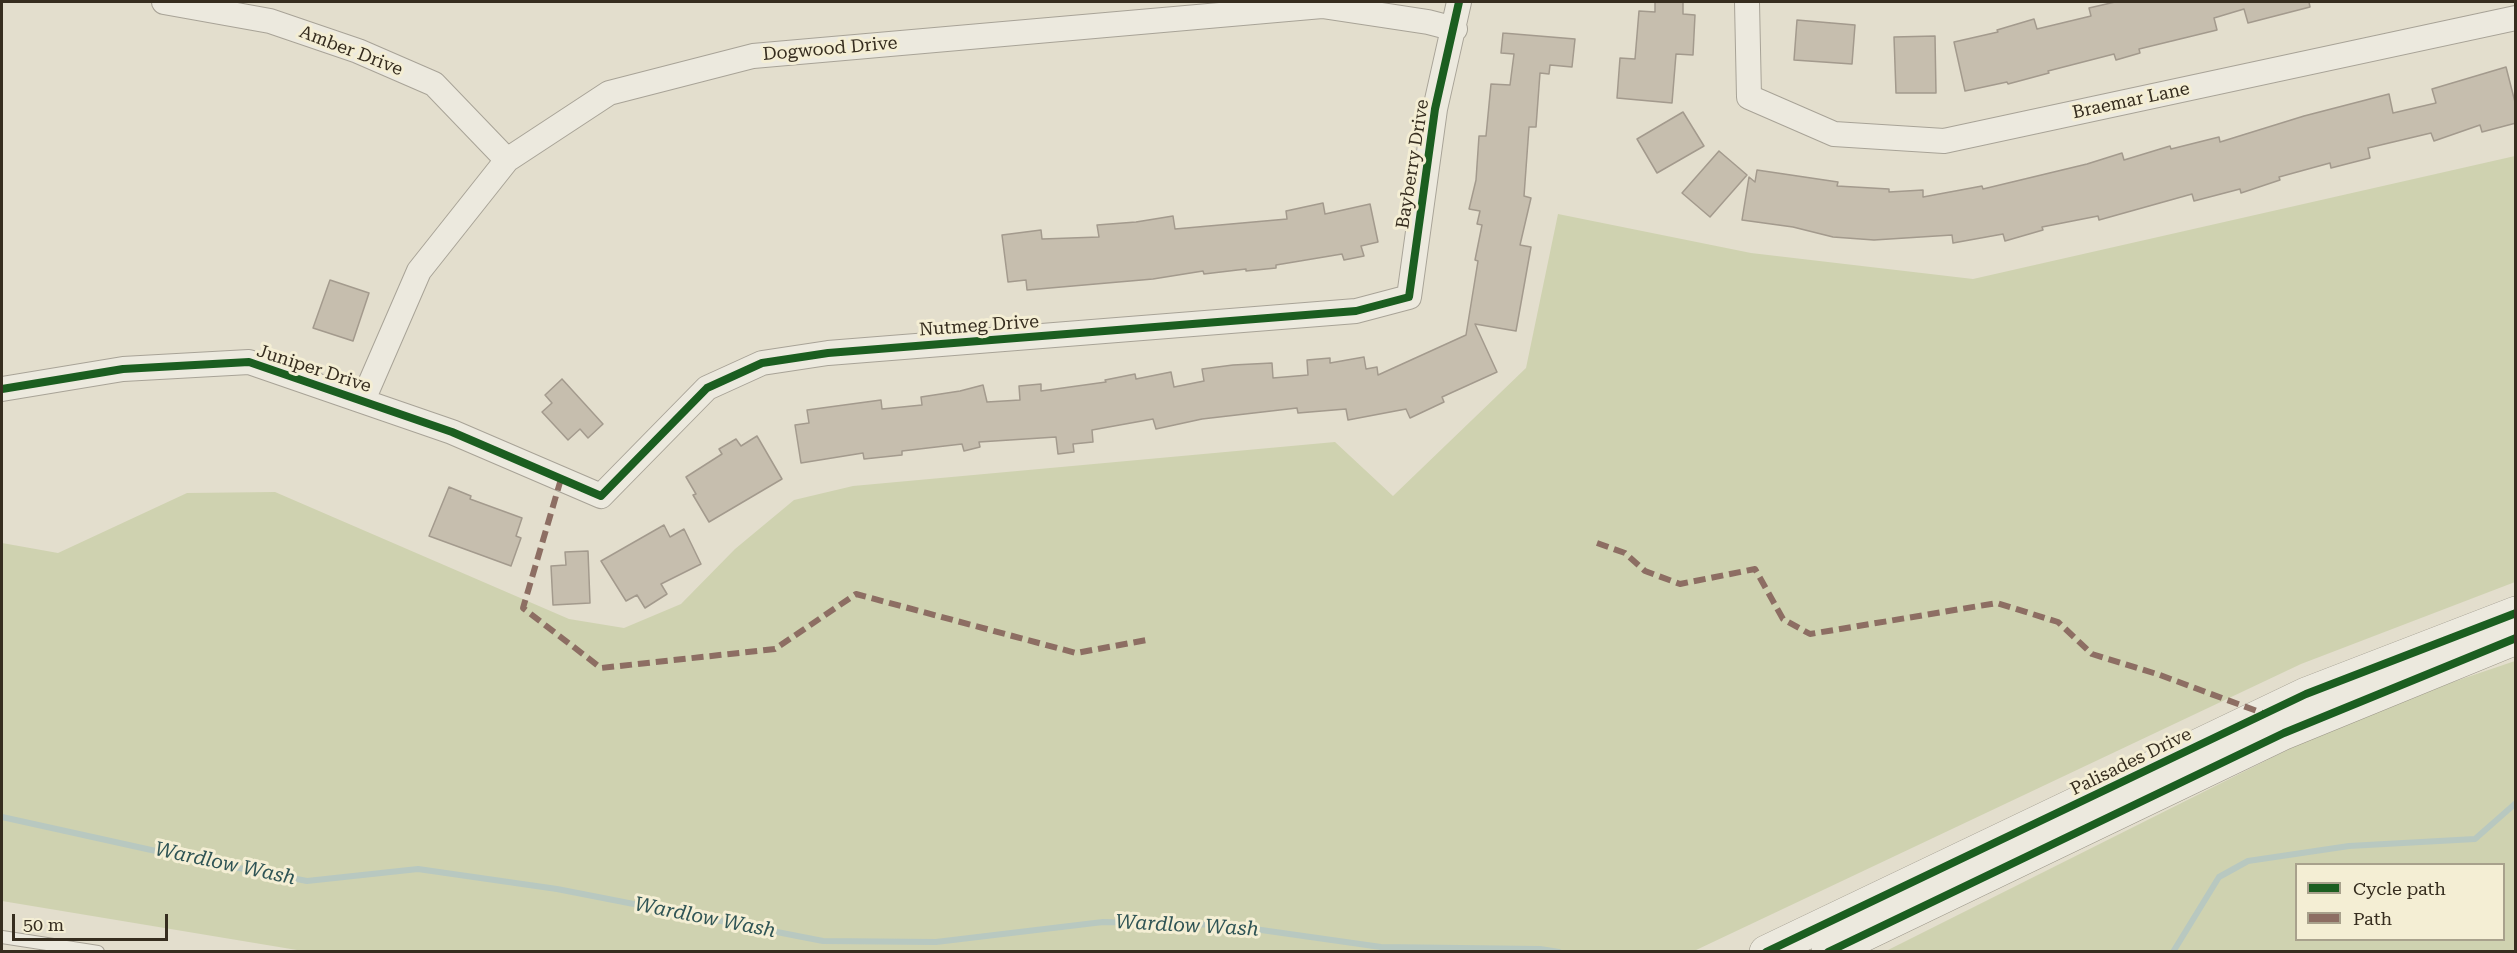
<!DOCTYPE html>
<html>
<head>
<meta charset="utf-8">
<style>
  body { margin:0 }
  #map { position:relative; width:2517px; height:953px; overflow:hidden; background:#e3decd; font-family:"Roboto Serif",serif }
  canvas { display:block }
  .frame { position:absolute; inset:0; border:3px solid #362d1f; pointer-events:none }
  .legend { position:absolute; left:2295px; top:863px; width:210px; height:78px; box-sizing:border-box; background:#f4eed4; border:2px solid #a8a18c; margin:0; padding:8px 10px; list-style:none; font-size:18px; color:#362d1f }
  .legend li { display:flex; align-items:center; gap:12px; height:30px }
  .legend b { width:30px; border:2px solid #a8a18c }
  .scale { position:absolute; left:12px; top:914px; width:156px; height:27px; box-sizing:border-box; border:3px solid #362d1f; border-top:0; padding-left:8px; font-size:18px; line-height:21px; white-space:nowrap; color:#362d1f; -webkit-text-stroke:4px #f4eed4; paint-order:stroke }
</style>
</head>
<body>
<div id="map">
<canvas width="2517" height="953"></canvas>
<div class="frame"></div>
<ul class="legend">
<li><b style="height:8px;background:#1b5e20"></b>Cycle path</li>
<li><b style="height:8px;background:#8d6e63"></b>Path</li>
</ul>
<div class="scale">50 m</div>
</div>
<script>
const ctx = document.querySelector('canvas').getContext('2d');
ctx.lineJoin = 'round';
function paint(path, color) {
  ctx.fillStyle = color;
  ctx.fill(path, 'evenodd');
}
function poly(rows) {
  const path = new Path2D();
  for (const r of rows) {
    path.moveTo(r[0], r[1]);
    for (let i = 2; i < r.length; i += 2) path.lineTo(r[i], r[i + 1]);
  }
  return path;
}
function strokePath(path, color, width, dash) {
  ctx.strokeStyle = color;
  ctx.lineWidth = width;
  ctx.lineCap = dash ? 'butt' : 'round';
  ctx.setLineDash(dash || []);
  ctx.stroke(path);
}
function label(font, color, halo, rows, align = 'center') {
  ctx.font = font + ' "Roboto Serif",serif';
  ctx.lineWidth = 6;
  ctx.setLineDash([]);
  ctx.textBaseline = 'middle';
  ctx.strokeStyle = halo;
  ctx.fillStyle = color;
  for (const [text, x, y, turn = 0] of rows) {
    ctx.save();
    ctx.translate(x, y);
    ctx.rotate((+turn || 0) * Math.PI / 180);
    ctx.textAlign = isNaN(turn) ? turn : align;
    if (halo) ctx.strokeText(text, 0, 0);
    ctx.fillText(text, 0, 0);
    ctx.restore();
  }
}
paint(poly([
  [2515,156,2515,582,2301,664,1694,951,309,952,2,901,2,543,58,553,187,493,275,492,569,619,624,628,681,604,735,549,794,500,853,486,1335,442,1393,496,1526,368,1558,214,1751,253,1973,279],
  [2515,661,2515,951,1884,952,2361,713],
  [2296,864,2504,864,2504,940,2296,940]
]), '#cfd2b0');
strokePath(poly([
  [2,817,192,859,307,881,418,869,557,889,823,941,936,942,1103,922,1226,925,1381,947,1540,949,1559,952],
  [2173,952,2219,877,2248,861,2349,846,2475,839,2516,803]
]), '#b8c8c0', 6);
const building = poly([
  [1655,2,1683,2,1683,14,1695,15,1693,55,1676,54,1672,103,1617,98,1620,58,1635,59,1639,11,1655,12,1655,2],
  [2115,2,2309,2,2310,7,2248,23,2244,9,2214,18,2217,30,2139,49,2140,53,2116,60,2114,54,2048,71,2049,73,2008,84,2007,82,1965,91,1954,42,1998,32,1997,30,2034,19,2037,29,2091,16,2089,8,2115,2],
  [1797,20,1855,25,1852,64,1794,60,1797,20],
  [1503,33,1575,39,1572,67,1550,65,1549,74,1540,73,1536,127,1529,127,1524,196,1531,198,1520,245,1531,247,1516,331,1475,324,1497,372,1442,397,1444,402,1410,418,1406,409,1348,420,1346,409,1298,413,1297,408,1202,419,1156,429,1153,419,1092,430,1093,442,1073,444,1074,452,1058,454,1056,437,979,442,980,447,964,451,962,444,902,451,902,455,864,459,863,453,801,463,795,425,809,423,807,410,881,400,882,409,922,405,921,397,960,391,983,385,987,402,1020,400,1019,386,1041,384,1041,391,1106,382,1105,380,1135,374,1136,379,1171,372,1174,387,1204,381,1202,369,1233,365,1272,363,1273,378,1308,375,1307,360,1330,358,1330,363,1364,357,1366,369,1377,367,1378,375,1466,335,1478,261,1475,260,1482,225,1477,224,1480,211,1469,209,1476,180,1479,136,1486,136,1491,84,1510,85,1514,54,1501,53,1503,33],
  [1935,36,1936,93,1896,93,1894,37,1935,36],
  [2506,67,2516,106,2516,123,2482,132,2480,125,2434,141,2431,133,2368,148,2370,158,2331,168,2330,163,2279,177,2280,180,2241,193,2240,189,2194,201,2192,194,2099,220,2098,216,2042,227,2043,230,2005,241,2003,234,1953,243,1952,235,1874,240,1833,237,1793,227,1742,220,1749,177,1755,182,1757,170,1838,182,1837,186,1889,189,1889,192,1923,190,1923,197,1982,186,1983,189,2087,164,2122,153,2124,160,2170,146,2171,149,2219,137,2220,142,2304,116,2389,94,2393,113,2436,103,2432,89,2506,67],
  [1683,112,1704,146,1657,173,1637,139,1683,112],
  [1719,151,1747,175,1710,217,1682,193,1719,151],
  [1323,203,1325,214,1370,204,1378,242,1361,246,1364,256,1344,260,1342,254,1276,265,1276,268,1246,271,1246,269,1204,274,1203,271,1153,279,1027,290,1026,280,1008,282,1002,235,1041,230,1042,239,1099,237,1097,225,1136,222,1173,216,1175,229,1287,219,1286,211,1323,203],
  [330,280,369,293,353,341,313,328,330,280],
  [562,379,603,424,588,438,580,429,568,440,542,412,552,403,545,395,562,379],
  [757,436,782,479,709,522,693,495,696,494,686,477,722,454,719,449,736,439,741,446,757,436],
  [449,487,471,496,470,499,522,518,516,536,521,538,511,566,429,536,449,487],
  [664,525,670,537,684,529,701,564,661,584,667,594,645,608,637,595,626,601,601,561,664,525],
  [588,551,590,603,553,605,551,566,566,565,565,552,588,551]
]);
paint(building, '#c6beae');
strokePath(building, '#a39a8d', 1.5);
const lane = poly([
  [2,937,98,952]
]);
const street = poly([
  [164,2,270,21,358,51,434,84,507,160],
  [1747,2,1749,97,1834,134,1944,141,2516,18],
  [2,389,123,369,249,362,452,432,601,496,707,388,762,363,828,353,1356,311,1409,297,1435,109,1459,2],
  [363,400,419,271,507,160,609,93,753,56,1322,6,1428,22,1455,29]
]);
const secondary = poly([
  [1766,952,2306,694,2516,613],
  [1828,952,2284,733,2516,638]
]);
strokePath(lane, '#a8a397', 14);
strokePath(street, '#a8a397', 26);
strokePath(secondary, '#989386', 34);
strokePath(lane, '#ece9de', 12);
strokePath(street, '#ece9de', 24);
strokePath(secondary, '#ece9de', 33);
strokePath(poly([
  [561,479,523,608,601,668,775,649,856,594,1076,653,1147,640],
  [1597,543,1625,553,1645,571,1680,584,1755,569,1783,619,1810,634,1997,603,2058,622,2092,654,2160,675,2265,714]
]), '#8d6e63', 6, [12, 6]);
strokePath(poly([
  [2,389,123,369,249,362,452,432,601,496,707,388,762,363,828,353,1356,311,1409,297,1435,109,1459,2],
  [1766,952,2306,694,2516,613],
  [1828,952,2284,733,2516,638]
]), '#1b5e20', 8);
label('18px', '#362d1f', '#f4eed4', [
  ["Dogwood Drive",830,49,-5],
  ["Amber Drive",351,51,21],
  ["Braemar Lane",2131,101,-12],
  ["Bayberry Drive",1413,164,-81],
  ["Nutmeg Drive",979,326,-4],
  ["Juniper Drive",314,369,18],
  ["Palisades Drive",2131,762,-26]
]);
label('italic 20px', '#2f5455', '#f4eed4', [
  ["Wardlow Wash",225,864,12],
  ["Wardlow Wash",705,918,11],
  ["Wardlow Wash",1187,926,3]
]);
</script>
</body>
</html>
